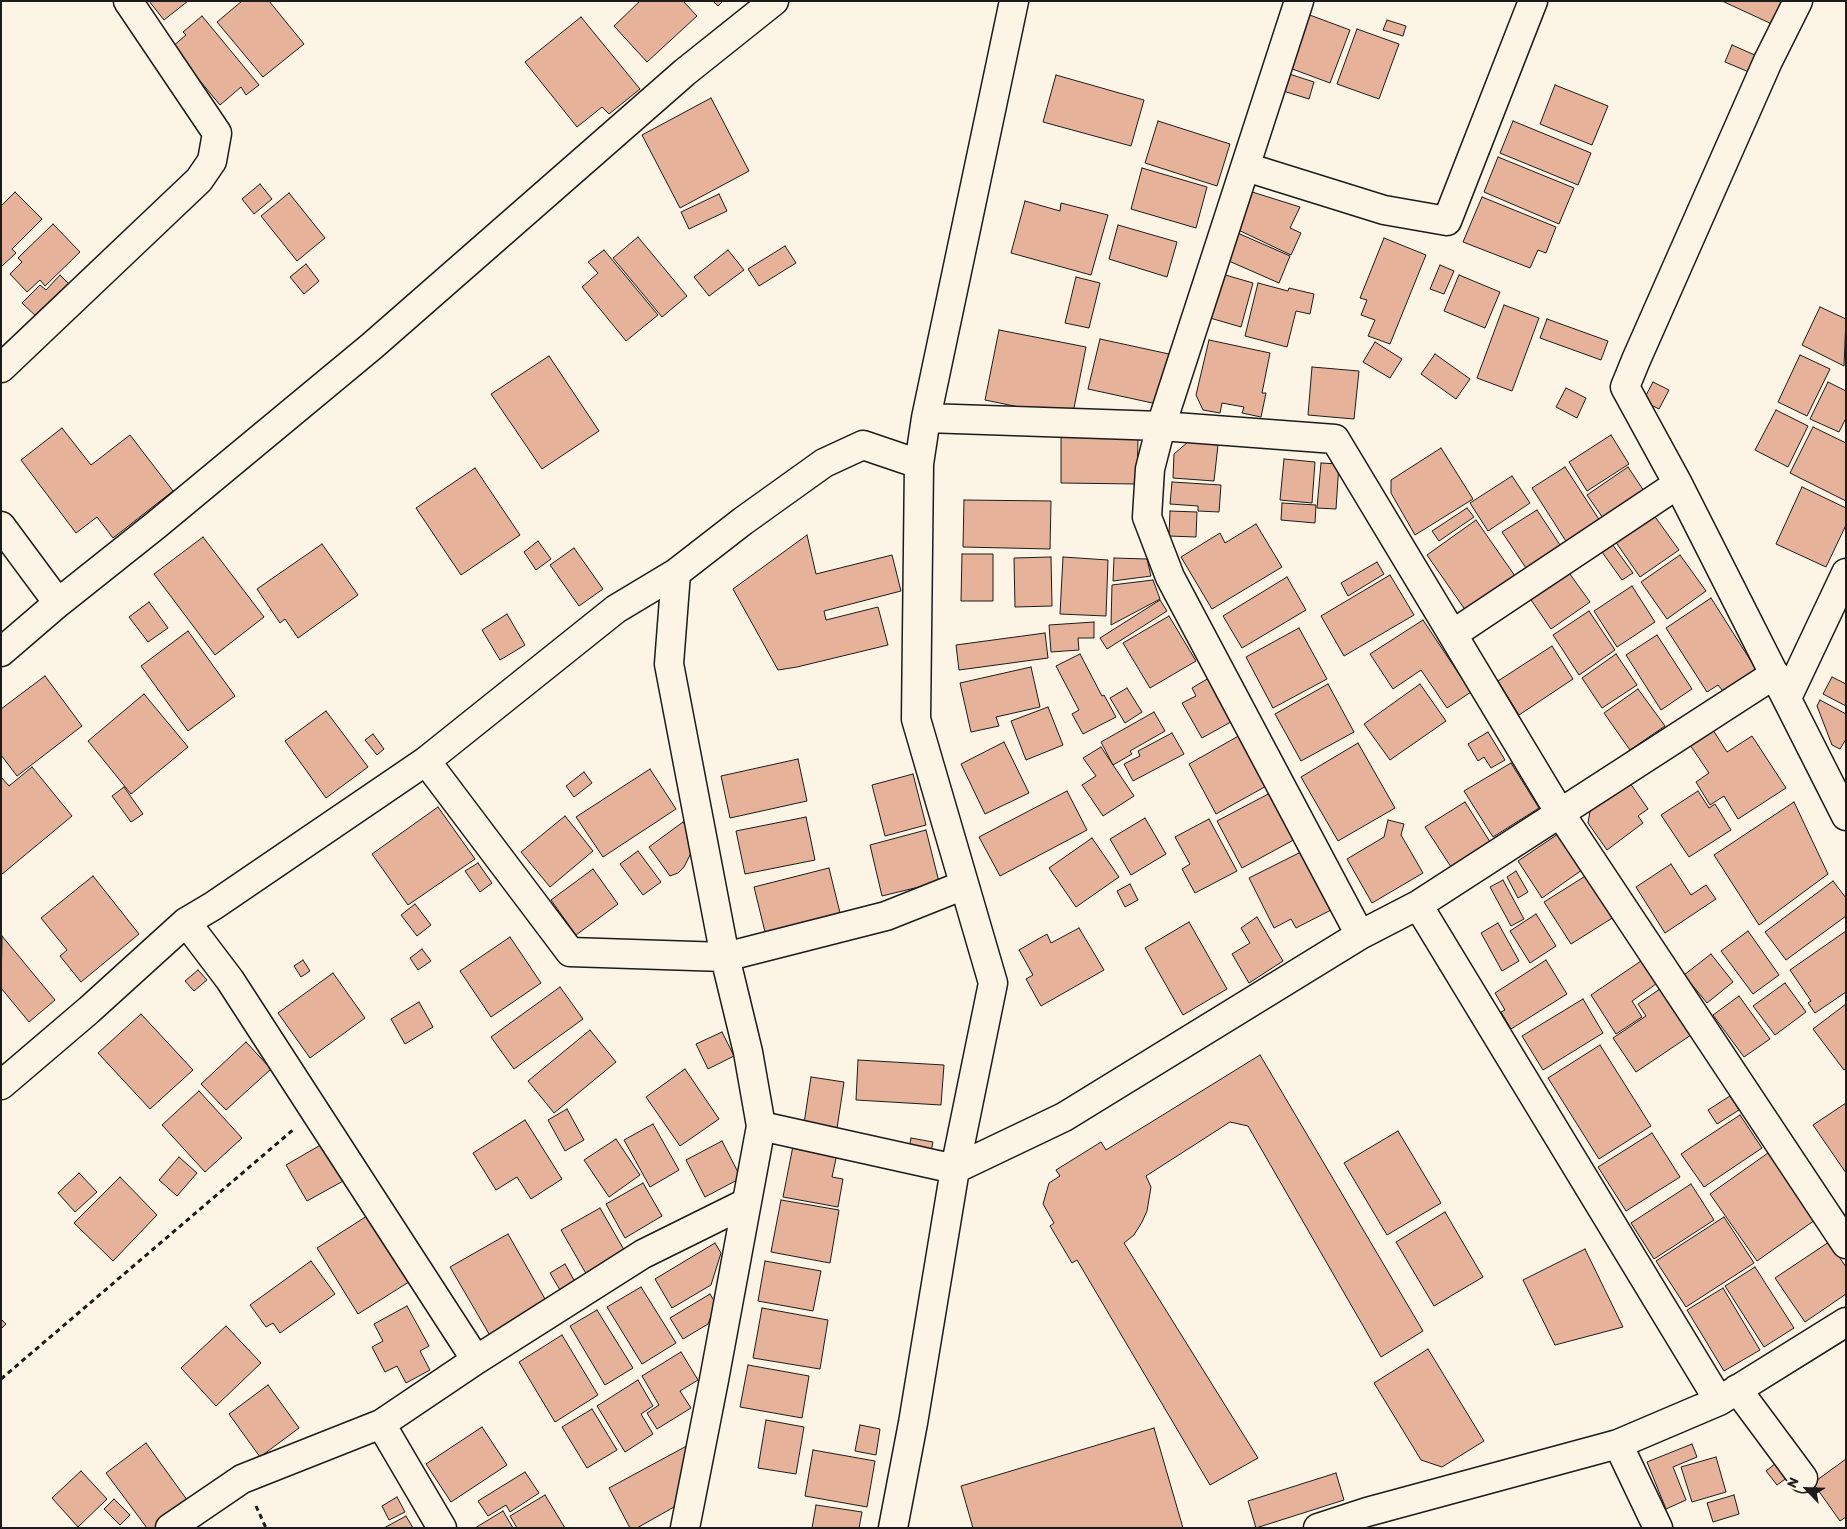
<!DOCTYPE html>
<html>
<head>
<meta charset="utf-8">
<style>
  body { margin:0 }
  #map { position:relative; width:1847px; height:1529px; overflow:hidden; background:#fcf5e5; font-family:Itim,sans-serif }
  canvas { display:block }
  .frame { position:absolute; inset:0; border:2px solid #1c1c1c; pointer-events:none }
  .north { position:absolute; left:1782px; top:1464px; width:50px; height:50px; -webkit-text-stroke:4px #fcf5e5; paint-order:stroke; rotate:294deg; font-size:14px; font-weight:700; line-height:20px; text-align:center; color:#1c1c1c }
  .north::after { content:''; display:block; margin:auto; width:18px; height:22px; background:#1c1c1c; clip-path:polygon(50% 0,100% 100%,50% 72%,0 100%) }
</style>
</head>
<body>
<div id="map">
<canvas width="1847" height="1529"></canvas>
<div class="frame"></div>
<div class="north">N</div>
</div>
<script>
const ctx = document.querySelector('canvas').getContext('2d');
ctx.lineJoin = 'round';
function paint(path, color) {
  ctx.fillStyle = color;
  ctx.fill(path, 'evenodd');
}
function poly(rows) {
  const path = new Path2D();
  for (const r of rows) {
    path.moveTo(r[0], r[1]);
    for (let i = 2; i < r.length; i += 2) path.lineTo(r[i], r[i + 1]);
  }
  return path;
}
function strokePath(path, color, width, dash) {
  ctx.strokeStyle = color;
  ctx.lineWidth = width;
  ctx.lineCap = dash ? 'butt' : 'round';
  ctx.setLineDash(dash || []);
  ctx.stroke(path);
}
const building = poly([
  [149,1,188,1,164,20,149,1],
  [242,1,269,1,304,44,263,77,217,22,242,1],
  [640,1,683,1,697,16,647,62,614,26,640,1],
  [713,1,723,1,718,6,713,1],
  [1722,1,1784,1,1774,25,1722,1],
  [1307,14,1350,30,1330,83,1287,67,1307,14],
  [202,16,259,85,246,95,241,87,220,105,172,47,186,35,183,32,202,16],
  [581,17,640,89,609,114,602,107,577,127,525,62,581,17],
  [1387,20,1406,26,1403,36,1383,30,1387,20],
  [1357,29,1399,44,1379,99,1337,84,1357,29],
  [1732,45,1757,56,1749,72,1725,62,1732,45],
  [1286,73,1314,82,1309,99,1280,90,1286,73],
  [1056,75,1144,100,1131,146,1043,122,1056,75],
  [1555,85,1608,106,1592,145,1540,124,1555,85],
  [711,98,749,171,680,208,642,135,711,98],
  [1158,121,1230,144,1217,186,1145,163,1158,121],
  [1513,121,1591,153,1578,185,1500,153,1513,121],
  [1498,157,1574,188,1559,224,1484,192,1498,157],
  [1142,168,1207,187,1196,228,1131,209,1142,168],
  [260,184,272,199,254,214,242,199,260,184],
  [1249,191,1300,207,1290,228,1301,233,1291,255,1232,227,1249,191],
  [15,192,42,219,12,249,16,253,1,267,1,206,15,192],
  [289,193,325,238,297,261,261,216,289,193],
  [719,194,727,211,689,229,681,212,719,194],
  [1482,197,1556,227,1546,253,1538,250,1530,268,1463,242,1482,197],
  [1025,201,1060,211,1061,203,1108,215,1091,275,1011,253,1025,201],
  [53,224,80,252,45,286,40,280,27,292,10,274,22,262,18,258,53,224],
  [1118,225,1177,242,1167,277,1109,259,1118,225],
  [1233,231,1290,256,1279,283,1222,258,1233,231],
  [638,237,687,296,662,317,613,258,638,237],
  [1384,238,1426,255,1390,344,1368,336,1375,320,1361,315,1367,300,1360,298,1384,238],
  [785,246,796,263,759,286,748,269,785,246],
  [604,250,658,315,626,341,582,287,598,273,588,262,604,250],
  [728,250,744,270,709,296,694,277,728,250],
  [306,264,319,281,304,294,290,277,306,264],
  [1440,265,1454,271,1444,294,1430,289,1440,265],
  [1222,274,1253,283,1241,327,1210,318,1222,274],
  [60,275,72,287,39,319,22,303,40,285,46,290,60,275],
  [1459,275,1500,292,1485,328,1444,311,1459,275],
  [1076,277,1100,283,1089,328,1065,323,1076,277],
  [1258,283,1288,291,1289,288,1314,294,1310,314,1296,311,1287,347,1245,336,1258,283],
  [1504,305,1539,318,1512,391,1477,378,1504,305],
  [1820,307,1846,319,1844,366,1802,345,1820,307],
  [1547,319,1608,341,1601,360,1540,338,1547,319],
  [999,330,1086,347,1072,418,985,400,999,330],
  [1100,339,1169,354,1157,404,1088,389,1100,339],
  [1209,340,1270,353,1262,393,1266,393,1261,417,1242,413,1244,407,1222,403,1220,413,1203,410,1196,395,1209,340],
  [1375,342,1402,359,1390,378,1363,362,1375,342],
  [1435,354,1470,379,1456,399,1421,374,1435,354],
  [1800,355,1830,369,1807,416,1778,402,1800,355],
  [549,356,599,431,542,469,491,394,549,356],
  [1312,367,1359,371,1354,419,1308,415,1312,367],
  [1653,382,1669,390,1659,409,1643,401,1653,382],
  [1828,382,1846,391,1846,418,1839,432,1810,419,1828,382],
  [1566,388,1586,398,1577,418,1556,407,1566,388],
  [1776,410,1808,426,1788,467,1755,450,1776,410],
  [1813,427,1846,443,1846,501,1790,473,1813,427],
  [62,428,91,465,130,435,173,491,113,538,97,517,76,533,21,460,62,428],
  [1611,435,1629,464,1587,491,1569,462,1611,435],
  [1061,437,1138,438,1137,484,1061,483,1061,437],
  [1188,442,1218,445,1214,481,1173,478,1174,454,1188,442],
  [1441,448,1473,499,1415,535,1391,493,1391,480,1441,448],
  [1284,459,1315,462,1312,503,1280,500,1284,459],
  [1321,463,1339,464,1336,509,1317,508,1321,463],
  [1565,467,1602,524,1569,546,1532,488,1565,467],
  [1628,467,1646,494,1605,521,1587,495,1628,467],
  [475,468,520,535,461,575,416,508,475,468],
  [1512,476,1530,503,1488,531,1470,503,1512,476],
  [1172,482,1221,485,1219,512,1198,511,1198,506,1170,504,1172,482],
  [1802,487,1846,508,1846,525,1826,567,1776,544,1802,487],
  [964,500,1051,501,1050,549,963,547,964,500],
  [1282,503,1316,505,1315,523,1281,520,1282,503],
  [1467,508,1474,517,1439,541,1432,531,1467,508],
  [1537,510,1564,551,1530,574,1502,532,1537,510],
  [1170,511,1197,512,1196,537,1169,536,1170,511],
  [1653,514,1679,550,1640,577,1615,541,1653,514],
  [1476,520,1515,576,1466,611,1427,555,1476,520],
  [1256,524,1282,567,1212,609,1181,557,1220,533,1225,543,1256,524],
  [807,535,816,574,892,555,901,591,824,611,826,620,878,607,888,645,797,667,778,670,733,589,807,535],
  [203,537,264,617,215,655,154,574,203,537],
  [538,541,551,559,536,570,524,552,538,541],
  [322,544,358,595,298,638,285,619,280,623,257,589,322,544],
  [1612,544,1633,573,1622,580,1602,552,1612,544],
  [574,548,603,589,579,606,550,565,574,548],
  [962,554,993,554,993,601,961,601,962,554],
  [1680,555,1706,591,1667,619,1641,582,1680,555],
  [1051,557,1052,606,1015,607,1014,558,1051,557],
  [1063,557,1108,560,1106,616,1060,614,1063,557],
  [1114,558,1147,559,1151,576,1113,581,1114,558],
  [1377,562,1384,574,1348,596,1341,583,1377,562],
  [1567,570,1590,602,1551,629,1529,597,1567,570],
  [1390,575,1414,615,1344,656,1321,616,1390,575],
  [1287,577,1306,610,1242,648,1223,616,1287,577],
  [1153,580,1160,599,1111,625,1112,585,1153,580],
  [1632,586,1655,622,1617,647,1594,611,1632,586],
  [1711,598,1756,669,1723,691,1718,685,1707,692,1666,628,1711,598],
  [1160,600,1167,611,1107,649,1100,638,1160,600],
  [149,602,168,628,148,642,129,617,149,602],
  [1589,611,1615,650,1579,675,1553,635,1589,611],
  [507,614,525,645,500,660,482,630,507,614],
  [1169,616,1196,661,1150,688,1123,643,1169,616],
  [1423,620,1471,692,1447,708,1421,670,1393,689,1370,654,1423,620],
  [1094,622,1094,638,1078,638,1079,650,1051,652,1049,625,1094,622],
  [1299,628,1327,679,1273,708,1246,657,1299,628],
  [188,631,235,696,188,731,141,666,188,631],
  [1045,633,1048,658,959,670,956,645,1045,633],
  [1657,635,1692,689,1661,710,1626,655,1657,635],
  [1552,646,1573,679,1519,715,1498,681,1552,646],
  [1080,654,1102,696,1104,695,1116,717,1083,734,1072,714,1079,710,1056,666,1080,654],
  [1616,654,1637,685,1602,708,1582,678,1616,654],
  [1031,667,1040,707,996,717,999,726,971,732,960,683,1031,667],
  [1214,675,1238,718,1202,738,1182,703,1196,696,1192,688,1214,675],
  [45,676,82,726,17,776,1,755,1,709,45,676],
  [1832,677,1846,684,1846,706,1823,694,1832,677],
  [1328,684,1354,732,1301,761,1275,714,1328,684],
  [1420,684,1446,721,1390,760,1364,724,1420,684],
  [1127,688,1142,712,1125,723,1110,698,1127,688],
  [1638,689,1665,726,1630,750,1604,713,1638,689],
  [144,694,188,747,131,794,88,741,144,694],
  [1820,700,1846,714,1846,739,1840,749,1832,745,1817,706,1820,700],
  [1048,707,1063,745,1026,760,1011,721,1048,707],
  [326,711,368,767,326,798,285,741,326,711],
  [1154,712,1165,731,1130,751,1132,754,1113,765,1101,742,1154,712],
  [1713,730,1727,752,1752,736,1786,788,1738,819,1724,796,1710,805,1696,782,1709,773,1690,745,1713,730],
  [1488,732,1505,760,1491,768,1484,757,1478,761,1468,744,1488,732],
  [1172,733,1184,754,1133,781,1124,764,1140,756,1138,751,1172,733],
  [373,734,384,749,377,755,365,740,373,734],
  [1242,734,1270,784,1216,814,1189,764,1242,734],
  [1004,742,1029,793,985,814,961,764,1004,742],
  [1358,743,1395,808,1338,841,1301,777,1358,743],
  [1101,747,1134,796,1103,816,1082,785,1096,776,1083,758,1101,747],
  [798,759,807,801,730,818,721,776,798,759],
  [1511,763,1539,808,1493,837,1464,791,1511,763],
  [32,767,72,816,1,875,1,777,9,786,32,767],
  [650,769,676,809,603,857,576,817,650,769],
  [584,772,592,783,574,797,566,786,584,772],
  [913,774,926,825,885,836,872,785,913,774],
  [1630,783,1648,809,1638,816,1643,823,1607,850,1588,823,1590,811,1630,783],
  [124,787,143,814,131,822,112,796,124,787],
  [1067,791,1087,830,1000,876,979,837,1067,791],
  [1274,791,1299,837,1242,868,1217,821,1274,791],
  [1698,791,1709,808,1715,804,1731,830,1689,857,1661,815,1698,791],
  [1465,802,1492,845,1453,870,1425,827,1465,802],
  [1794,802,1828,874,1759,925,1714,855,1794,802],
  [438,807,475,859,408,905,372,854,438,807],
  [565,816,593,851,550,887,521,852,565,816],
  [806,817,815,860,745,874,736,831,806,817],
  [1145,818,1166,854,1131,875,1110,839,1145,818],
  [1209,819,1237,871,1195,893,1182,869,1190,864,1175,837,1209,819],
  [1388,820,1404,824,1401,835,1423,873,1372,903,1347,859,1384,837,1388,820],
  [683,822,689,831,692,851,684,867,678,873,670,876,649,847,683,822],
  [926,830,939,882,882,896,870,845,926,830],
  [1558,834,1582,870,1542,898,1518,861,1558,834],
  [1092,838,1119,877,1076,907,1049,868,1092,838],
  [638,851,661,882,643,895,620,864,638,851],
  [1301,852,1331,910,1296,928,1291,919,1274,928,1249,878,1301,852],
  [478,863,492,883,480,892,465,871,478,863],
  [1671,864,1691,895,1706,885,1716,899,1665,933,1636,887,1671,864],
  [829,868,841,917,766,936,754,887,829,868],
  [593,869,618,904,576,935,551,900,593,869],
  [1516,871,1528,892,1518,898,1507,877,1516,871],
  [1587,875,1614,917,1571,944,1544,902,1587,875],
  [93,876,139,934,81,982,60,956,67,950,41,918,93,876],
  [1503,880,1524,919,1511,926,1490,887,1503,880],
  [1833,881,1846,898,1846,916,1786,960,1765,932,1833,881],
  [1130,884,1138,900,1125,907,1117,891,1130,884],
  [415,904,431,925,417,936,401,915,415,904],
  [1536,914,1556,946,1530,963,1510,931,1536,914],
  [1257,917,1283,961,1249,983,1232,954,1250,943,1241,928,1257,917],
  [1189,922,1227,989,1183,1015,1145,948,1189,922],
  [1498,923,1519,961,1502,971,1481,933,1498,923],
  [1079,928,1104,970,1041,1006,1026,979,1033,975,1019,950,1047,934,1051,943,1079,928],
  [1748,931,1779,975,1753,994,1721,951,1748,931],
  [1846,931,1846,992,1815,1013,1808,1003,1811,1001,1790,970,1846,931],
  [2,936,55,1000,29,1022,1,988,2,936],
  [510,937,541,983,491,1017,460,971,510,937],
  [422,949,431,961,418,970,410,958,422,949],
  [1711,954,1733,982,1707,1003,1684,975,1711,954],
  [303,960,310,971,301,977,294,966,303,960],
  [1546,960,1567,994,1511,1029,1501,1012,1505,1010,1495,993,1546,960],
  [1641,961,1656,984,1632,1001,1642,1017,1616,1034,1591,995,1641,961],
  [198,970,207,980,194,991,185,981,198,970],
  [333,973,365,1018,310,1058,278,1013,333,973],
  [1785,983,1806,1012,1775,1035,1753,1006,1785,983],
  [560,987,583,1019,514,1069,491,1037,560,987],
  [1660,989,1691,1035,1636,1072,1613,1038,1646,1016,1638,1004,1660,989],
  [1739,996,1770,1039,1744,1057,1713,1015,1739,996],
  [1583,999,1603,1033,1543,1070,1522,1036,1583,999],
  [419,1002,433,1027,405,1044,391,1019,419,1002],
  [1846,1004,1846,1069,1844,1070,1813,1029,1846,1004],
  [141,1014,193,1070,150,1109,98,1053,141,1014],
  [590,1030,616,1062,554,1113,528,1081,590,1030],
  [722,1032,734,1056,708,1069,696,1044,722,1032],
  [246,1042,271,1069,226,1110,201,1084,246,1042],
  [1600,1045,1651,1126,1599,1159,1548,1078,1600,1045],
  [1260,1055,1423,1331,1381,1357,1248,1126,1230,1122,1146,1176,1151,1187,1147,1211,1142,1222,1134,1235,1124,1243,1258,1458,1210,1485,1077,1260,1072,1263,1050,1226,1054,1223,1043,1204,1049,1183,1060,1176,1056,1170,1101,1142,1106,1150,1260,1055],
  [858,1060,944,1065,941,1105,856,1100,858,1060],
  [685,1069,719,1119,680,1146,646,1097,685,1069],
  [811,1077,844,1082,836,1135,803,1130,811,1077],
  [199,1091,242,1138,205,1172,162,1125,199,1091],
  [1730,1096,1739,1110,1717,1124,1708,1110,1730,1096],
  [1846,1103,1846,1173,1813,1125,1846,1103],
  [567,1109,584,1140,565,1151,548,1120,567,1109],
  [1740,1115,1762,1148,1704,1187,1681,1154,1740,1115],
  [525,1120,562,1179,531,1199,517,1177,496,1190,473,1153,525,1120],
  [653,1124,679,1170,650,1187,624,1140,653,1124],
  [1398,1131,1441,1203,1387,1235,1344,1163,1398,1131],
  [1652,1133,1680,1177,1626,1211,1598,1167,1652,1133],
  [911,1138,933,1142,930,1157,908,1153,911,1138],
  [616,1139,640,1175,609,1197,584,1160,616,1139],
  [722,1141,741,1178,705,1197,686,1160,722,1141],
  [324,1143,345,1180,307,1201,286,1165,324,1143],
  [793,1146,837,1154,832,1177,843,1179,838,1207,783,1197,793,1146],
  [1768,1153,1815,1220,1757,1261,1710,1194,1768,1153],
  [179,1157,197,1173,177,1196,159,1180,179,1157],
  [79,1173,97,1192,75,1212,58,1193,79,1173],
  [120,1177,157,1215,113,1261,74,1223,120,1177],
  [643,1183,662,1216,625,1238,606,1204,643,1183],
  [1691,1184,1714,1220,1654,1259,1631,1223,1691,1184],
  [781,1200,839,1210,830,1263,771,1252,781,1200],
  [600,1208,627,1255,588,1277,561,1230,600,1208],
  [1445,1212,1483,1277,1434,1306,1396,1242,1445,1212],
  [370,1214,412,1280,358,1314,317,1248,370,1214],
  [1724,1217,1754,1263,1686,1307,1656,1261,1724,1217],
  [508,1234,549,1306,492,1339,450,1267,508,1234],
  [1829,1242,1846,1267,1846,1294,1805,1322,1775,1278,1829,1242],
  [715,1243,721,1253,711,1285,672,1308,655,1279,715,1243],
  [1585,1249,1623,1327,1555,1345,1523,1280,1585,1249],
  [311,1261,335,1294,280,1333,273,1323,266,1327,250,1305,311,1261],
  [765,1261,821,1271,813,1311,758,1301,765,1261],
  [565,1264,575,1282,560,1290,550,1273,565,1264],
  [1755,1267,1794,1328,1764,1347,1725,1286,1755,1267],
  [641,1287,676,1343,642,1364,607,1307,641,1287],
  [1723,1288,1760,1350,1724,1371,1687,1310,1723,1288],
  [710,1294,716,1304,708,1324,683,1339,670,1318,710,1294],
  [407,1306,429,1346,420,1351,430,1370,406,1383,397,1366,385,1372,372,1347,383,1341,374,1324,407,1306],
  [762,1308,828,1320,820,1369,753,1358,762,1308],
  [597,1310,633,1368,605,1385,570,1326,597,1310],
  [1,1319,6,1324,1,1329,1,1319],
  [226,1326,261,1363,216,1406,181,1368,226,1326],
  [562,1335,598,1395,555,1422,519,1362,562,1335],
  [1428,1349,1484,1441,1442,1467,1421,1460,1374,1383,1428,1349],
  [681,1352,698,1380,680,1391,691,1408,657,1429,647,1413,659,1405,642,1376,681,1352],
  [748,1365,809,1376,802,1418,740,1407,748,1365],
  [638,1380,653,1406,641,1414,653,1434,625,1452,597,1406,638,1380],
  [268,1385,299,1428,260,1457,229,1414,268,1385],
  [592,1409,617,1450,587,1468,562,1427,592,1409],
  [766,1420,804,1427,796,1474,758,1468,766,1420],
  [860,1425,880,1429,876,1455,855,1451,860,1425],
  [482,1427,507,1465,451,1502,426,1464,482,1427],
  [1154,1428,1183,1528,973,1528,961,1486,1154,1428],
  [694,1442,674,1507,637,1528,630,1528,609,1488,694,1442],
  [146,1443,190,1504,158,1528,147,1528,106,1473,146,1443],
  [1692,1444,1697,1457,1673,1467,1686,1500,1666,1509,1647,1462,1692,1444],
  [813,1450,875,1461,867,1507,805,1496,813,1450],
  [1716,1457,1726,1492,1692,1502,1681,1467,1716,1457],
  [1846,1459,1846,1517,1840,1521,1813,1483,1846,1459],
  [1780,1460,1791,1475,1777,1485,1766,1471,1780,1460],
  [81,1471,107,1499,78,1527,52,1498,81,1471],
  [525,1472,539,1493,510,1512,506,1505,488,1516,478,1501,525,1472],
  [1336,1473,1344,1500,1256,1528,1248,1501,1336,1473],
  [545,1495,565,1528,517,1528,510,1516,545,1495],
  [1734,1495,1739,1514,1713,1522,1707,1503,1734,1495],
  [397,1497,405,1512,389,1520,382,1506,397,1497],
  [114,1499,130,1515,120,1525,104,1509,114,1499],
  [816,1505,862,1512,859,1528,812,1528,816,1505],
  [503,1511,513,1528,475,1528,503,1511],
  [406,1516,413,1528,384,1528,406,1516]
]);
paint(building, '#e7b29a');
strokePath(building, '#1c1c1c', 1);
const minor = poly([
  [1299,1,1161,426,1150,469,1147,517,1170,577,1360,935],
  [1798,1,1768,61,1636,360,1625,387,1678,484,1846,816],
  [1246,167,1384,210,1447,221,1533,1],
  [1,368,199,180,212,161,217,133,128,1],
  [926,418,1161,426,1335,439,1560,813,1846,1244],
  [1,526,58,603],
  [676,573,669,664,725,957,748,1052,761,1126],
  [1453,634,1678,484],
  [1,652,58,603,156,525,372,346,685,72,774,1],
  [1787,698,1846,573],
  [426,761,570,952,725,957,886,916,964,885],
  [1418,905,1719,1401],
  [186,922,230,980,476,1360],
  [1,1085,89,1010,186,922,213,906,426,761,616,609,676,573,743,521,824,463,863,445,919,464],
  [1737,1389,1803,1478],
  [381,1424,442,1528],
  [1618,1444,1658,1528],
  [170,1528,242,1479,381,1424,476,1360,643,1254,746,1203],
  [685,1528,714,1380,761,1126,955,1169,1064,1117,1360,935,1418,905,1775,674],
  [893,1528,913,1423,955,1169,993,983,916,719,919,464,926,418,1014,1],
  [1318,1528,1367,1512,1618,1444,1719,1401,1846,1322]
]);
strokePath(minor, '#1c1c1c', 31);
strokePath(poly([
  [1,1379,294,1129],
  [256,1506,266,1528]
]), '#1c1c1c', 3, [5, 4]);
strokePath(minor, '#fcf5e5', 28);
</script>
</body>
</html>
